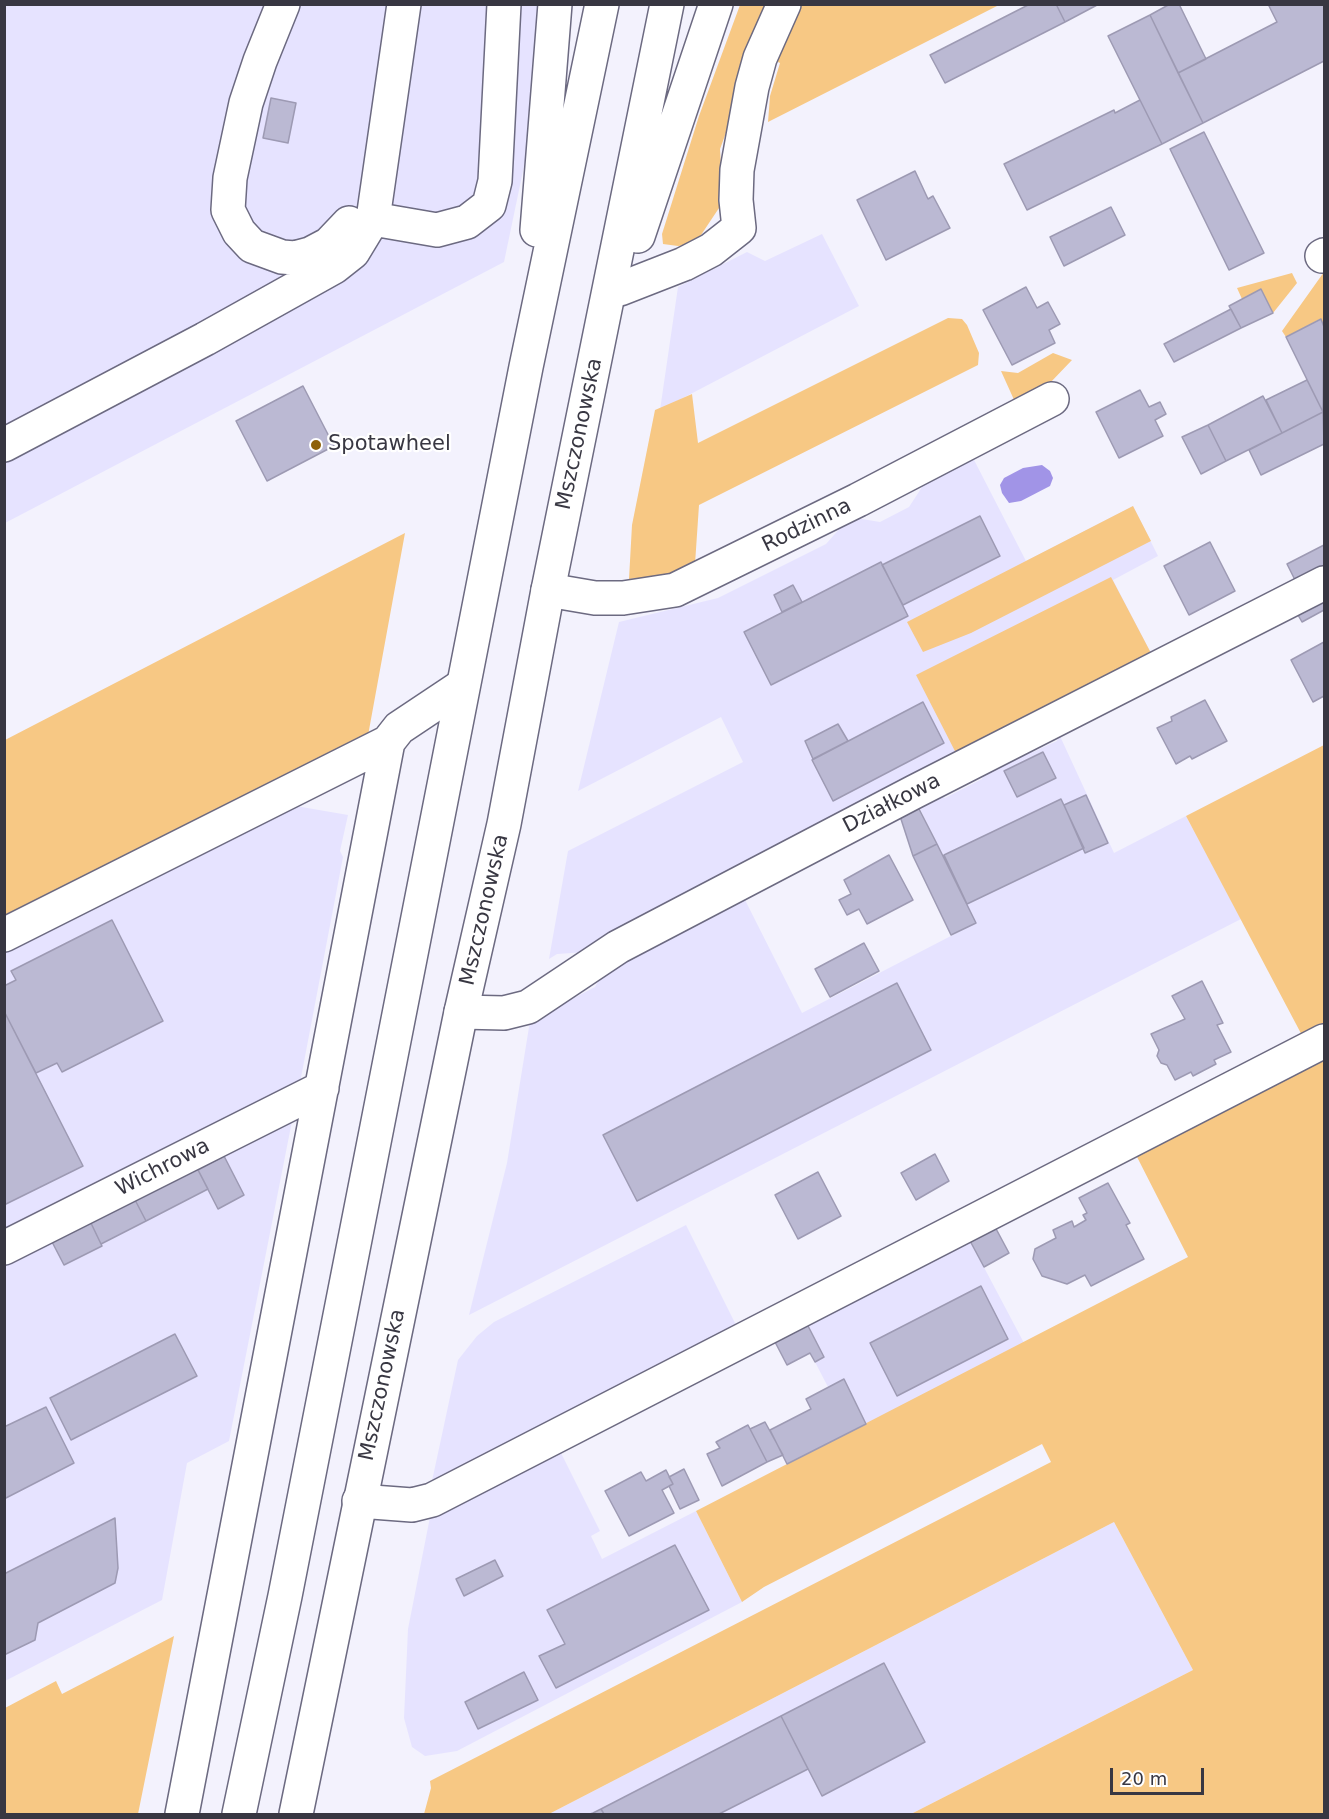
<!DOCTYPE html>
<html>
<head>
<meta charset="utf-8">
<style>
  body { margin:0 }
  #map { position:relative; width:1329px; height:1819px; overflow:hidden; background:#f3f2fd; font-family:"DejaVu Sans",sans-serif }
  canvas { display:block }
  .frame { position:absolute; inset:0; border:6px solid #383742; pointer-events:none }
  .scale { position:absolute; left:1110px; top:1768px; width:94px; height:27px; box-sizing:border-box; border:3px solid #383742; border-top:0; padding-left:8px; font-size:18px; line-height:21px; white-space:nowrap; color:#383742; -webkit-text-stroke:4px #fff; paint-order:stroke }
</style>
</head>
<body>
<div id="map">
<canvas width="1329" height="1819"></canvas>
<div class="frame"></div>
<div class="scale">20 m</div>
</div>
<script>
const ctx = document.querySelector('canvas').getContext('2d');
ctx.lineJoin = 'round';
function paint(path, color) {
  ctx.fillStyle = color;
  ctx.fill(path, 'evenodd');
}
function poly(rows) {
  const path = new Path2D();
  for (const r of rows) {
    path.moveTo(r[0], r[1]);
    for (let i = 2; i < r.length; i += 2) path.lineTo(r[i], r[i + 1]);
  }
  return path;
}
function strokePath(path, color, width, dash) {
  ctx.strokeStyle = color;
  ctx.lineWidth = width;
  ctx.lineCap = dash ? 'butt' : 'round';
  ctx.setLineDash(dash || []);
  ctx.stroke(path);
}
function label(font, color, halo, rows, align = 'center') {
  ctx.font = font + ' "DejaVu Sans",sans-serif';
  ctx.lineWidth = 4.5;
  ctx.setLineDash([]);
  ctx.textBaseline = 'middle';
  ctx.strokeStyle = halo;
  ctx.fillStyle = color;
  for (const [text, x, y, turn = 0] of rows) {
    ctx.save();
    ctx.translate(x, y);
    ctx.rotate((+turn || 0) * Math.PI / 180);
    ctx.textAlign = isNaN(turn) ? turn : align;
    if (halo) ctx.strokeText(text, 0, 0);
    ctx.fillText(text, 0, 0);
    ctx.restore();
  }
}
paint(poly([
  [5,5,539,5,528,147,504,262,5,523],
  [822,234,859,306,660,410,678,287,747,252,765,261],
  [973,458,1026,561,1133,506,1158,556,1113,580,1152,655,586,952,557,954,549,959,568,851,743,762,721,717,578,791,619,622,718,598,826,544,842,526,856,518,880,522,909,507,926,481],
  [1059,734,1114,853,1186,816,1241,919,469,1315,507,1163,530,1021,595,987,607,965,742,894,802,1013,976,923,917,803,937,793,945,798,982,779,986,769,1026,748,1033,752,1048,745,1057,741],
  [290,805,348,815,340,851,343,857,299,1088,5,1237,5,948],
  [293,1116,229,1441,187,1463,162,1600,5,1681,5,1261],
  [686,1225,739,1331,445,1480,432,1481,458,1360,477,1336,494,1322],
  [969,1239,1024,1343,866,1424,844,1380,828,1387,815,1362,824,1356,806,1322],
  [558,1447,600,1531,591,1536,602,1559,696,1511,742,1602,457,1751,425,1756,412,1747,404,1718,408,1629,431,1512],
  [1114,1522,1193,1670,911,1814,549,1814]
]), '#e6e3ff');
paint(poly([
  [740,5,773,5,720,149,723,202,695,244,678,246,663,244,662,234,699,116],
  [798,5,999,5,768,122,770,96,780,63,776,61],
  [1324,272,1324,327,1320,319,1286,337,1282,331],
  [1292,273,1297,283,1273,313,1242,299,1237,288],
  [948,318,962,319,967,325,979,353,978,365,699,505,695,564,675,575,629,579,632,525,655,410,692,394,698,443],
  [1053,353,1072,360,1049,384,1015,402,1001,371,1018,373],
  [1133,506,1151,541,971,633,923,652,907,622],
  [405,533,367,741,5,925,5,740],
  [1111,577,1152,655,958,757,916,675],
  [1324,745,1324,1031,1305,1041,1186,816],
  [1324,1055,1324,1814,911,1814,1193,1670,1114,1522,549,1814,424,1814,431,1788,430,1781,1051,1462,1042,1444,764,1587,742,1602,696,1511,1188,1257,1135,1153],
  [174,1636,138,1814,5,1814,5,1708,56,1681,62,1694]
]), '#f7c884');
paint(poly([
  [1042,465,1050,471,1053,478,1050,486,1021,501,1009,503,1002,493,1000,485,1004,478,1023,468]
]), '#a194e7');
const building = poly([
  [1030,4,1056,4,1065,22,945,83,930,55,1030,4],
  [1056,4,1099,4,1065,22,1056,4],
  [1170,4,1179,4,1206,59,1178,73,1150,15,1170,4],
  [1268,4,1324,4,1324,61,1203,123,1178,73,1277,22,1268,4],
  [1150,15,1203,123,1162,144,1108,36,1150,15],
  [271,98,296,103,288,143,263,138,271,98],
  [1140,100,1162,144,1027,210,1004,164,1114,110,1115,113,1140,100],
  [1204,132,1264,253,1229,270,1170,149,1204,132],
  [915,171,928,199,933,196,950,228,886,260,857,200,915,171],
  [1111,207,1125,235,1064,266,1050,237,1111,207],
  [1026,287,1037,308,1048,302,1060,324,1049,330,1055,343,1012,365,983,310,1026,287],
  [1261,289,1273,313,1241,328,1229,306,1261,289],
  [1231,309,1241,328,1174,362,1164,344,1231,309],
  [1321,319,1324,327,1323,412,1286,337,1321,319],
  [1307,380,1323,412,1282,433,1266,400,1307,380],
  [303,386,334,446,267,481,236,421,303,386],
  [1140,390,1149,407,1160,402,1166,414,1155,420,1163,436,1119,458,1096,412,1140,390],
  [1263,396,1282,433,1226,461,1208,425,1263,396],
  [1323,412,1324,444,1261,475,1249,450,1323,412],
  [1208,425,1226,461,1201,474,1182,437,1208,425],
  [980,516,1000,556,903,605,882,565,980,516],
  [1210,542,1235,591,1189,615,1164,566,1210,542],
  [1324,545,1324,573,1298,586,1287,564,1324,545],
  [881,562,908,616,771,685,744,632,881,562],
  [793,585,802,602,782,612,774,595,793,585],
  [1324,595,1324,610,1302,622,1294,608,1324,595],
  [1324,642,1324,696,1313,702,1291,660,1324,642],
  [1205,700,1227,741,1192,759,1190,756,1176,764,1157,728,1172,721,1171,717,1205,700],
  [923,702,944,743,833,801,812,760,923,702],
  [838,724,848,741,813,759,805,741,838,724],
  [1043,752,1056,778,1017,797,1004,771,1043,752],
  [1086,795,1108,843,1085,853,1064,805,1086,795],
  [1061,799,1084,848,967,904,944,855,1061,799],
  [918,807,937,844,913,856,900,816,918,807],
  [937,844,976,923,951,935,913,856,937,844],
  [889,855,913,900,867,924,859,909,847,915,839,900,851,894,844,880,889,855],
  [112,920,163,1021,62,1072,57,1063,36,1073,4,1011,4,986,16,980,11,971,112,920],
  [864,943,879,971,830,997,815,969,864,943],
  [1202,981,1223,1023,1217,1025,1231,1052,1214,1060,1216,1064,1193,1076,1191,1072,1175,1080,1167,1065,1161,1063,1157,1056,1159,1050,1151,1034,1185,1019,1172,996,1202,981],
  [897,983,931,1050,637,1201,603,1135,897,983],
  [4,1011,83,1166,4,1205,4,1011],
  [935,1154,949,1181,916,1200,901,1173,935,1154],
  [224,1156,244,1195,218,1209,198,1170,224,1156],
  [195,1164,208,1189,146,1221,133,1196,195,1164],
  [818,1172,841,1216,798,1239,775,1195,818,1172],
  [1108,1183,1130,1223,1126,1225,1144,1259,1091,1286,1085,1275,1067,1284,1042,1276,1033,1259,1035,1249,1056,1238,1053,1230,1072,1221,1074,1227,1086,1220,1083,1215,1087,1213,1079,1198,1108,1183],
  [133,1196,146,1221,101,1244,89,1219,133,1196],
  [89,1219,102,1246,64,1265,50,1238,89,1219],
  [994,1225,1009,1253,984,1267,969,1239,994,1225],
  [981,1286,1008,1339,897,1396,870,1343,981,1286],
  [806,1322,824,1357,815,1362,810,1353,787,1365,774,1340,806,1322],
  [175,1334,197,1376,71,1440,50,1398,175,1334],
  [844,1379,866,1424,787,1464,770,1430,811,1409,806,1399,844,1379],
  [46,1407,74,1463,4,1499,4,1427,46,1407],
  [765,1422,783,1455,767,1462,750,1429,765,1422],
  [748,1425,767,1462,722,1486,707,1454,720,1448,716,1442,748,1425],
  [684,1469,699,1500,680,1509,669,1486,673,1484,669,1477,684,1469],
  [666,1470,673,1484,662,1490,674,1513,629,1536,605,1491,641,1472,646,1481,666,1470],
  [115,1518,118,1568,115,1583,38,1623,35,1640,4,1655,4,1574,115,1518],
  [675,1545,709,1610,556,1688,539,1656,565,1644,547,1610,675,1545],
  [495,1560,503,1576,464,1596,456,1579,495,1560],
  [884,1663,925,1742,822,1796,781,1716,884,1663],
  [524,1672,538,1700,478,1729,465,1702,524,1672],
  [781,1716,808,1769,719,1814,604,1814,601,1809,781,1716],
  [601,1809,604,1814,590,1814,593,1813,601,1809]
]);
paint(building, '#bbb9d3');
strokePath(building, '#9d9ab3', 1.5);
const minor = poly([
  [283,4,260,61,246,103,230,178,228,210,239,232,252,246,282,257,295,258,310,254,329,244,349,223],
  [373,219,437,230,467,222,489,205,495,181,504,4],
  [1322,256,1324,255],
  [620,289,684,264,711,250,739,228,736,200,737,170,752,87,760,58,784,4],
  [4,445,205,339,334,267,353,252,373,219,404,4],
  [548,590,595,598,623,598,675,590,858,500,1052,399],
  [4,935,388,742],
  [461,1012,504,1013,528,1007,618,947,914,792,1324,583],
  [4,1248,322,1088],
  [359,1501,412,1505,432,1500,1324,1041],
  [182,1814,388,742,399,728,462,686]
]);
const major = poly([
  [537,230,555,4],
  [638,236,716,4],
  [239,1814,285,1596,526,367,602,4],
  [296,1814,461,1012,504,824,548,590,667,4]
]);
strokePath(minor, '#6c6a81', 36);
strokePath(major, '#6c6a81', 36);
strokePath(minor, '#fff', 33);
strokePath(major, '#fff', 33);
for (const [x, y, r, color] of [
  [316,445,6,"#8e6108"]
]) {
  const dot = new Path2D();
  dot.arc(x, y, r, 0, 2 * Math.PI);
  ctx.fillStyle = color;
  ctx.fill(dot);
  strokePath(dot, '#fff', 2);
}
label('21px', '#383742', '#fff', [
  ["Mszczonowska",580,434,-78],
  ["Rodzinna",807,526,-26],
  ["Działkowa",892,804,-27],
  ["Mszczonowska",485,910,-77],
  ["Wichrowa",163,1168,-27],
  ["Mszczonowska",383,1385,-78]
]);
label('21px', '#383742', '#fff', [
  ["Spotawheel",328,445]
], 'left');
</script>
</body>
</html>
